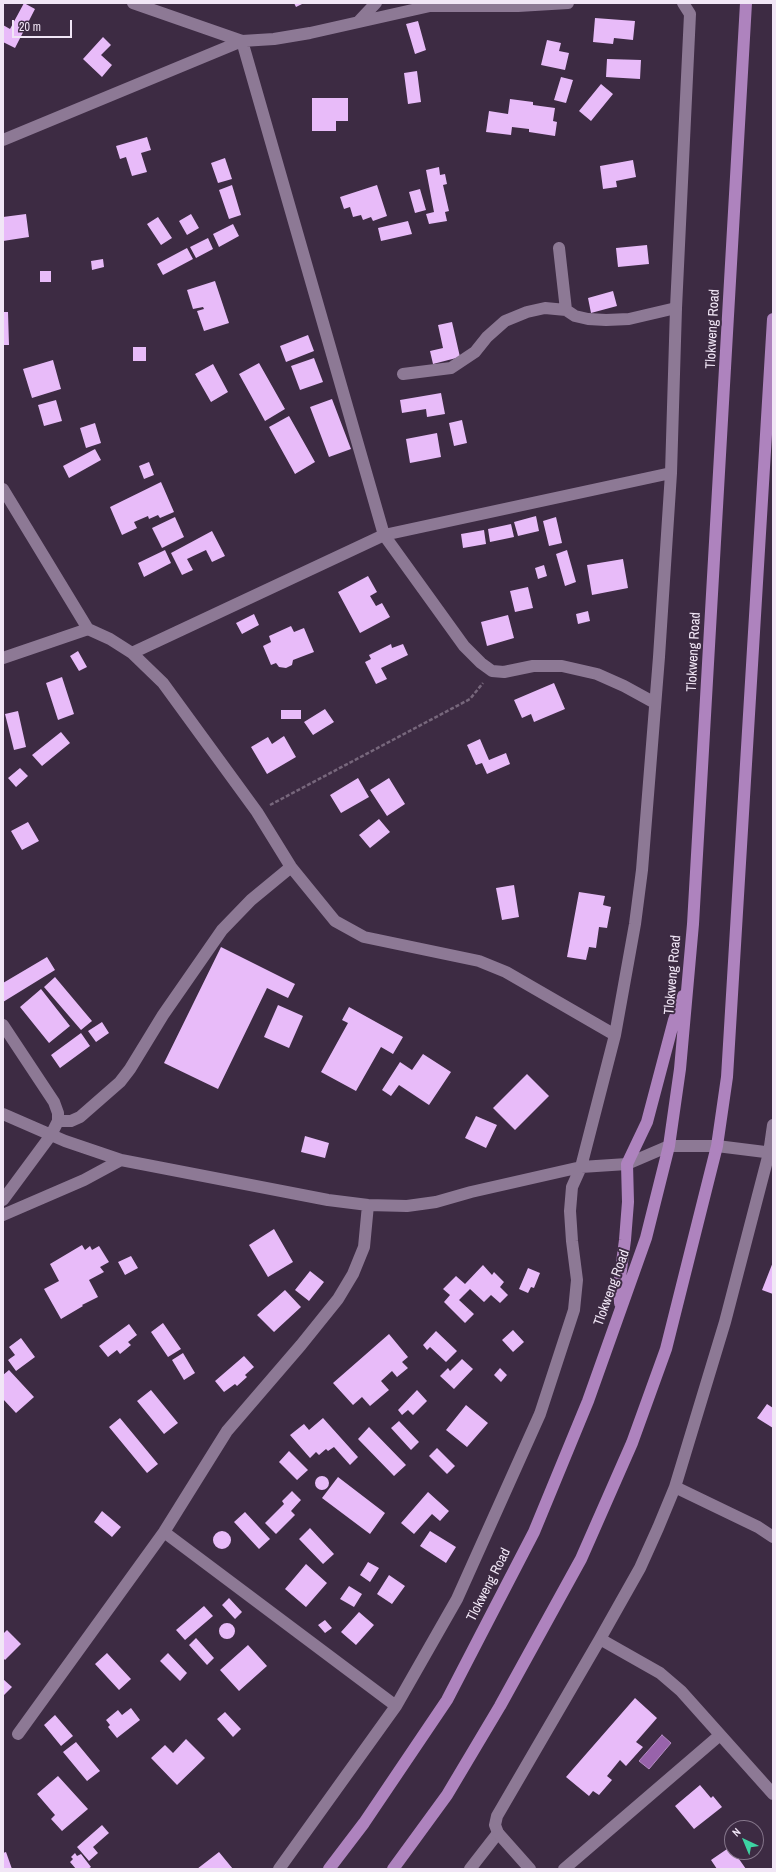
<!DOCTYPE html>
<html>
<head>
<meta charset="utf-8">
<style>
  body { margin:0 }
  #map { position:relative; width:776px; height:1872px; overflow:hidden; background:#3d2b43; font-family:"Archivo Narrow",sans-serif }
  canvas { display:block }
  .frame { position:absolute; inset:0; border:4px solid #f1e6f6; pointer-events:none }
  .north { position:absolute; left:724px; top:1820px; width:40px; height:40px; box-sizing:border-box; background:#3d2b43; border:1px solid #85768b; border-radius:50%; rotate:316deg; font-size:11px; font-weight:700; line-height:16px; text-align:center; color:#f1e6f6 }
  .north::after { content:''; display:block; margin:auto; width:14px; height:18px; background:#3dd4a3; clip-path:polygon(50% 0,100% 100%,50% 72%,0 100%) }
  .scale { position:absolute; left:12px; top:20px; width:60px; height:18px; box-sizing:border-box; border:2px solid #f1e6f6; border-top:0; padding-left:5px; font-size:12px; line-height:14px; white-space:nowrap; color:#f1e6f6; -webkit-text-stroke:3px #3d2b43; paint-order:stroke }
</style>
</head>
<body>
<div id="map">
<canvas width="776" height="1872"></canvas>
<div class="frame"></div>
<div class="north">N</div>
<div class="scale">20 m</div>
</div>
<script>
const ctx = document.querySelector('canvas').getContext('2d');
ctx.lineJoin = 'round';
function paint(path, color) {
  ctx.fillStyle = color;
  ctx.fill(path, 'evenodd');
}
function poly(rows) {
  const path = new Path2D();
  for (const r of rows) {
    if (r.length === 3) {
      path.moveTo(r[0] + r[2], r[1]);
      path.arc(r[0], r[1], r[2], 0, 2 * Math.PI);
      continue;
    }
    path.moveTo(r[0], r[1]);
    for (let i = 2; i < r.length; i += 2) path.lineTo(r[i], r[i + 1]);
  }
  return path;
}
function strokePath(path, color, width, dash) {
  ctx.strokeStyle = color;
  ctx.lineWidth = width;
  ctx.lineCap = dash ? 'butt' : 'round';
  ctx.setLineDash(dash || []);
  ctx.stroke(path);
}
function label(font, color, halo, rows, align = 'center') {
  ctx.font = font + ' "Archivo Narrow",sans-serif';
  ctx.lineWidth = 4;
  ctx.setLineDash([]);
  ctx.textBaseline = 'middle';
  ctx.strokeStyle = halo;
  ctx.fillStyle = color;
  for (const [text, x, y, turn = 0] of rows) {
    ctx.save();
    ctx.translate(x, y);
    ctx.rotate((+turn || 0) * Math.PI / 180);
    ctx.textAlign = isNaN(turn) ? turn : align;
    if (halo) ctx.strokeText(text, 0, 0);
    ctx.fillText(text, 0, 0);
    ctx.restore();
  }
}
const water = poly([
  [662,1735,671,1743,649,1769,639,1761,662,1735]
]);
paint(water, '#9863ab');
strokePath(water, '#b38ac2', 1);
paint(poly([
  [24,3,35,9,15,48,3,42,3,25,10,29],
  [294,3,304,3,296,7],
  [595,18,635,21,633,40,614,38,613,44,593,42],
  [418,21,426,50,415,54,406,24],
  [103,37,111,45,101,55,112,65,102,77,83,59],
  [547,40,561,43,559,51,569,53,565,70,541,65],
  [607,59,641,60,640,79,606,77],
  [417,71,421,102,408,104,404,73],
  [561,77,573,80,566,103,554,100],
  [601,84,613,94,591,121,579,111],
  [312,98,348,98,348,121,336,121,336,131,312,131],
  [510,99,533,102,533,105,555,108,553,121,557,122,555,136,529,132,529,129,512,127,511,135,486,132,489,111,508,114],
  [147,137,151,150,141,153,147,172,132,176,126,157,120,159,116,146],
  [225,158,232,179,218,183,211,163],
  [633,160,636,177,616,181,617,187,603,189,600,166],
  [439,167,440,175,445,174,447,184,443,185,449,211,445,212,447,221,429,224,426,214,434,212,426,170],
  [232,185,241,215,229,219,219,190],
  [377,185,387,216,373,221,371,217,363,220,361,215,353,217,350,207,344,209,340,197],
  [420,189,426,210,415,213,409,192],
  [26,214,29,237,3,241,3,217],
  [191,214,199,228,187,235,179,221],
  [158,217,172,238,161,245,147,224],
  [408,221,412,234,381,241,378,228],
  [233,224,239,236,219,247,213,234],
  [208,238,213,249,196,258,190,247],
  [647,245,649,264,618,267,616,248],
  [187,248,193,259,163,275,157,264],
  [103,259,104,267,92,270,91,261],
  [40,271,51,271,51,282,40,282],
  [215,281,229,323,204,331,197,311,204,309,203,307,193,309,187,290],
  [613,291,617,306,591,313,588,298],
  [3,312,8,312,9,345,3,345],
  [452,322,460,357,433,364,430,351,443,348,438,325],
  [308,335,314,351,286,362,280,346],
  [133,347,146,347,146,361,133,361],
  [314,358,323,382,300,390,291,366],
  [53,360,61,389,32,398,23,369],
  [259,363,285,409,265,421,239,374],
  [213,364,228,392,211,402,195,374],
  [441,393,445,414,427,417,426,409,402,413,400,400],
  [332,399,351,449,329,457,310,407],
  [56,400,62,421,44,426,38,405],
  [289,416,315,462,295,474,269,427],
  [462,420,467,443,454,446,449,423],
  [95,423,101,443,86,448,80,428],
  [437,433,441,457,410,463,406,439],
  [95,449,101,460,69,478,63,466],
  [149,462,154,475,144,479,139,466],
  [161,482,174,512,160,518,158,515,149,519,148,516,134,522,137,528,122,535,110,507],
  [536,516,539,531,518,536,514,522],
  [175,517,184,537,162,548,152,528],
  [556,517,562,543,549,546,543,521],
  [511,524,514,537,490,542,488,529],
  [484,530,486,544,463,548,461,534],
  [212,531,225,556,212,562,206,550,187,559,193,570,182,575,171,553],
  [165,550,171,563,144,577,138,563],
  [567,550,576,582,565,586,556,554],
  [623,559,628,588,592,595,587,565],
  [544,565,547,576,538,579,535,568],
  [368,576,377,592,370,596,376,606,382,603,390,617,360,633,338,592],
  [528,587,533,608,515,612,510,591],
  [588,611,590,621,578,624,576,614],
  [254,614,259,625,242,634,236,623],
  [508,615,514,638,487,646,481,622],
  [291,626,294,632,304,628,314,652,293,660,292,665,286,668,279,667,276,663,271,665,263,646,271,642,269,636],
  [391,644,392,648,403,644,408,655,381,668,387,679,376,684,365,662,371,659,369,655],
  [78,651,87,667,79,671,70,656],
  [62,677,74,714,58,720,46,683],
  [554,683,565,709,534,722,531,714,522,718,514,700],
  [325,709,334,722,313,735,304,722],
  [281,710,301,710,301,719,281,719],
  [18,711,26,747,14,750,5,714],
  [61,732,70,743,42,766,32,755],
  [284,736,296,757,267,774,251,747,268,737,272,744],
  [480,739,489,760,506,753,510,764,487,774,482,763,476,765,467,745],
  [20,768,28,776,16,787,8,778],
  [358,778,369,797,341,813,330,795],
  [389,778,405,804,387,816,370,790],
  [379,819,390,832,370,848,359,835],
  [28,822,39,841,22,850,11,831],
  [514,885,519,917,502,920,496,888],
  [579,892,605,896,603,905,611,907,607,928,599,927,596,948,589,947,586,960,567,957],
  [221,947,295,984,288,998,267,988,218,1089,164,1063],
  [47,957,55,970,3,1002,3,983],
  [55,977,92,1021,81,1030,44,987],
  [41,989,70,1026,49,1043,20,1007],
  [278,1005,303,1016,289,1048,264,1037],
  [349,1007,403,1037,393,1054,381,1047,356,1091,321,1072,348,1023,342,1020],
  [102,1022,109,1033,96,1042,88,1031],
  [81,1033,90,1046,60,1068,51,1055],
  [423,1054,451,1072,429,1105,399,1085,391,1096,382,1090,400,1062,412,1070],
  [527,1074,549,1096,515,1130,493,1108],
  [476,1116,497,1125,486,1148,465,1138],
  [305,1136,329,1143,325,1158,301,1152],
  [274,1229,293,1262,268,1277,249,1245],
  [82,1245,85,1250,90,1246,92,1250,99,1246,109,1262,100,1267,104,1272,89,1280,98,1297,82,1305,83,1306,61,1319,44,1289,59,1281,50,1264],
  [131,1256,138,1268,125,1275,118,1262],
  [773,1262,773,1294,762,1290],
  [483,1265,492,1275,494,1272,504,1282,500,1287,508,1295,500,1303,491,1295,484,1302,470,1289,459,1300,474,1314,465,1323,444,1302,450,1295,443,1289,456,1276,465,1284],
  [528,1268,540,1273,534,1288,531,1287,528,1293,519,1289],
  [310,1271,324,1282,309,1301,295,1290],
  [285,1290,301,1307,274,1332,257,1315],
  [163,1323,181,1349,168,1357,151,1332],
  [129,1324,137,1335,128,1342,131,1345,120,1354,117,1350,108,1357,99,1346],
  [513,1330,524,1342,513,1352,502,1340],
  [436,1331,457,1351,446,1362,430,1347,427,1350,423,1345],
  [389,1334,408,1357,402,1362,408,1368,397,1377,392,1371,381,1381,389,1390,370,1406,362,1397,353,1405,333,1383],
  [21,1338,35,1357,16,1371,8,1360,15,1355,9,1347],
  [183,1353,195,1373,184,1380,172,1360],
  [244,1356,254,1367,245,1375,247,1377,237,1386,235,1384,224,1392,215,1381],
  [462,1359,473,1369,454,1389,440,1376,448,1368,450,1371],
  [500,1368,507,1375,501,1382,494,1375],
  [9,1370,34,1397,16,1413,3,1399,3,1375],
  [151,1390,178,1423,164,1434,137,1401],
  [417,1390,427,1401,413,1415,408,1410,402,1415,398,1410],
  [767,1404,773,1408,773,1428,757,1418],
  [466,1405,488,1423,467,1447,446,1430],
  [120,1418,158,1464,147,1473,109,1427],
  [323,1418,358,1457,350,1465,334,1447,328,1451,326,1449,319,1455,316,1452,310,1458,290,1435,304,1424,309,1430],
  [399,1421,419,1442,411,1450,391,1428],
  [369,1427,406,1465,394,1476,358,1439],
  [437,1448,455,1466,447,1474,429,1456],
  [289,1451,308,1470,297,1480,279,1462],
  [322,1483,7],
  [338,1477,385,1513,370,1534,322,1498],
  [292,1491,301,1500,291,1511,295,1515,276,1534,265,1523,284,1504,282,1501],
  [428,1492,449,1511,440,1521,432,1514,414,1534,401,1523],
  [102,1511,121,1527,112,1537,94,1522],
  [245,1512,270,1539,259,1549,234,1522],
  [310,1528,334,1554,323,1564,299,1539],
  [222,1540,9],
  [430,1531,456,1547,446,1563,420,1546],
  [368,1562,379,1568,370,1582,360,1575],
  [306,1564,327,1583,306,1607,285,1589],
  [389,1575,405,1586,392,1604,377,1594],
  [349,1586,362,1594,354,1607,340,1599],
  [229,1598,242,1612,235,1619,222,1605],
  [204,1606,213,1616,185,1640,176,1630],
  [359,1612,374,1625,356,1645,341,1632],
  [325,1620,332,1628,325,1633,318,1625],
  [227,1631,8],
  [7,1630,21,1644,5,1660,3,1658,3,1634],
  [196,1638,214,1658,207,1665,189,1645],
  [248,1645,267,1666,239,1691,220,1670],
  [107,1653,131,1679,119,1690,95,1664],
  [168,1653,187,1673,180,1681,160,1661],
  [3,1679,12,1687,3,1696],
  [635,1698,657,1718,636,1742,643,1747,626,1766,620,1760,607,1776,612,1780,599,1795,593,1791,589,1796,566,1777],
  [131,1708,140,1720,117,1738,108,1727,110,1725,106,1720,118,1710,122,1715],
  [225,1712,241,1729,233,1737,217,1719],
  [55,1715,73,1736,61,1746,44,1725],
  [186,1739,205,1758,177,1785,151,1758,165,1745,173,1753],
  [76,1742,100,1771,87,1781,63,1752],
  [58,1776,88,1809,62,1831,51,1819,55,1815,37,1794],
  [700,1785,711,1798,713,1796,722,1807,694,1829,675,1806],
  [102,1825,109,1833,93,1847,98,1853,89,1861,77,1847],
  [730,1847,732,1852,734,1852,746,1869,717,1869,711,1860],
  [6,1852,12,1869,3,1869,3,1853],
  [219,1852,233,1869,197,1869],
  [75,1853,77,1856,81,1854,91,1867,88,1869,76,1869,70,1862,73,1859,71,1857]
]), '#e8bbf9');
strokePath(poly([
  [270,805,470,699,483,683]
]), '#77677c', 2.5, [4, 2]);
strokePath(poly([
  [559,248,566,310],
  [403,374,451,368,475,352,487,337,505,321,527,312,545,308,566,310,575,316,588,319,606,320,629,319,676,308],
  [470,1869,498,1833]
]), '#8d7995', 12);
strokePath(poly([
  [133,3,242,41,384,535,464,646,481,663,492,671,504,672,533,666,562,666,597,674,624,686,655,703],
  [359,21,376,3],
  [3,140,242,41,274,39,310,33,430,6,518,6,568,3],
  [3,489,88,629,110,639,132,653,163,683,257,812,291,867,335,921,364,937,479,961,506,972,615,1035],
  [132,653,384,535,671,473],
  [3,658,88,629],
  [3,1025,54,1102,58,1113,58,1121,51,1135,3,1200],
  [3,1114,65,1141,121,1160,328,1200,368,1205,407,1206,436,1202,471,1192,581,1167,627,1164,669,1146,717,1146,773,1153],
  [58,1121,71,1121,80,1117,120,1082,130,1069,163,1015,222,930,251,900,291,867],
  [3,1215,84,1180,121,1160],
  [675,1487,758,1527,773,1537],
  [164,1532,396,1706],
  [600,1639,660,1673,681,1691,773,1794],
  [18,1734,164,1532,227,1431,301,1345,338,1299,353,1274,364,1247,368,1205],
  [279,1869,396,1706,457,1599,540,1414,574,1310,577,1280,572,1241,570,1211,572,1187,581,1167,615,1035,635,924,642,870,659,657,671,473,676,308,690,14,683,3],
  [530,1869,498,1833,495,1825,497,1816,600,1639,640,1568,658,1528,675,1487,725,1322,769,1153,773,1125],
  [564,1869,720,1735]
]), '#8d7995', 12);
strokePath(poly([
  [620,1303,619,1285,625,1240,628,1202,627,1164,647,1122,674,1020,683,996],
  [329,1869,364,1823,447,1700,534,1532,588,1401,646,1238,669,1146,680,1069,693,924,746,3],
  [393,1869,447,1795,500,1706,581,1559,632,1443,666,1349,717,1146,727,1077,773,319]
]), '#ae83be', 12);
label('14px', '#f1e6f6', '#3d2b43', [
  ["Tlokweng Road",713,329,-87],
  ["Tlokweng Road",694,652,-87],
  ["Tlokweng Road",673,975,-85],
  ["Tlokweng Road",612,1288,-70],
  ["Tlokweng Road",489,1585,-63]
]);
</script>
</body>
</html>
